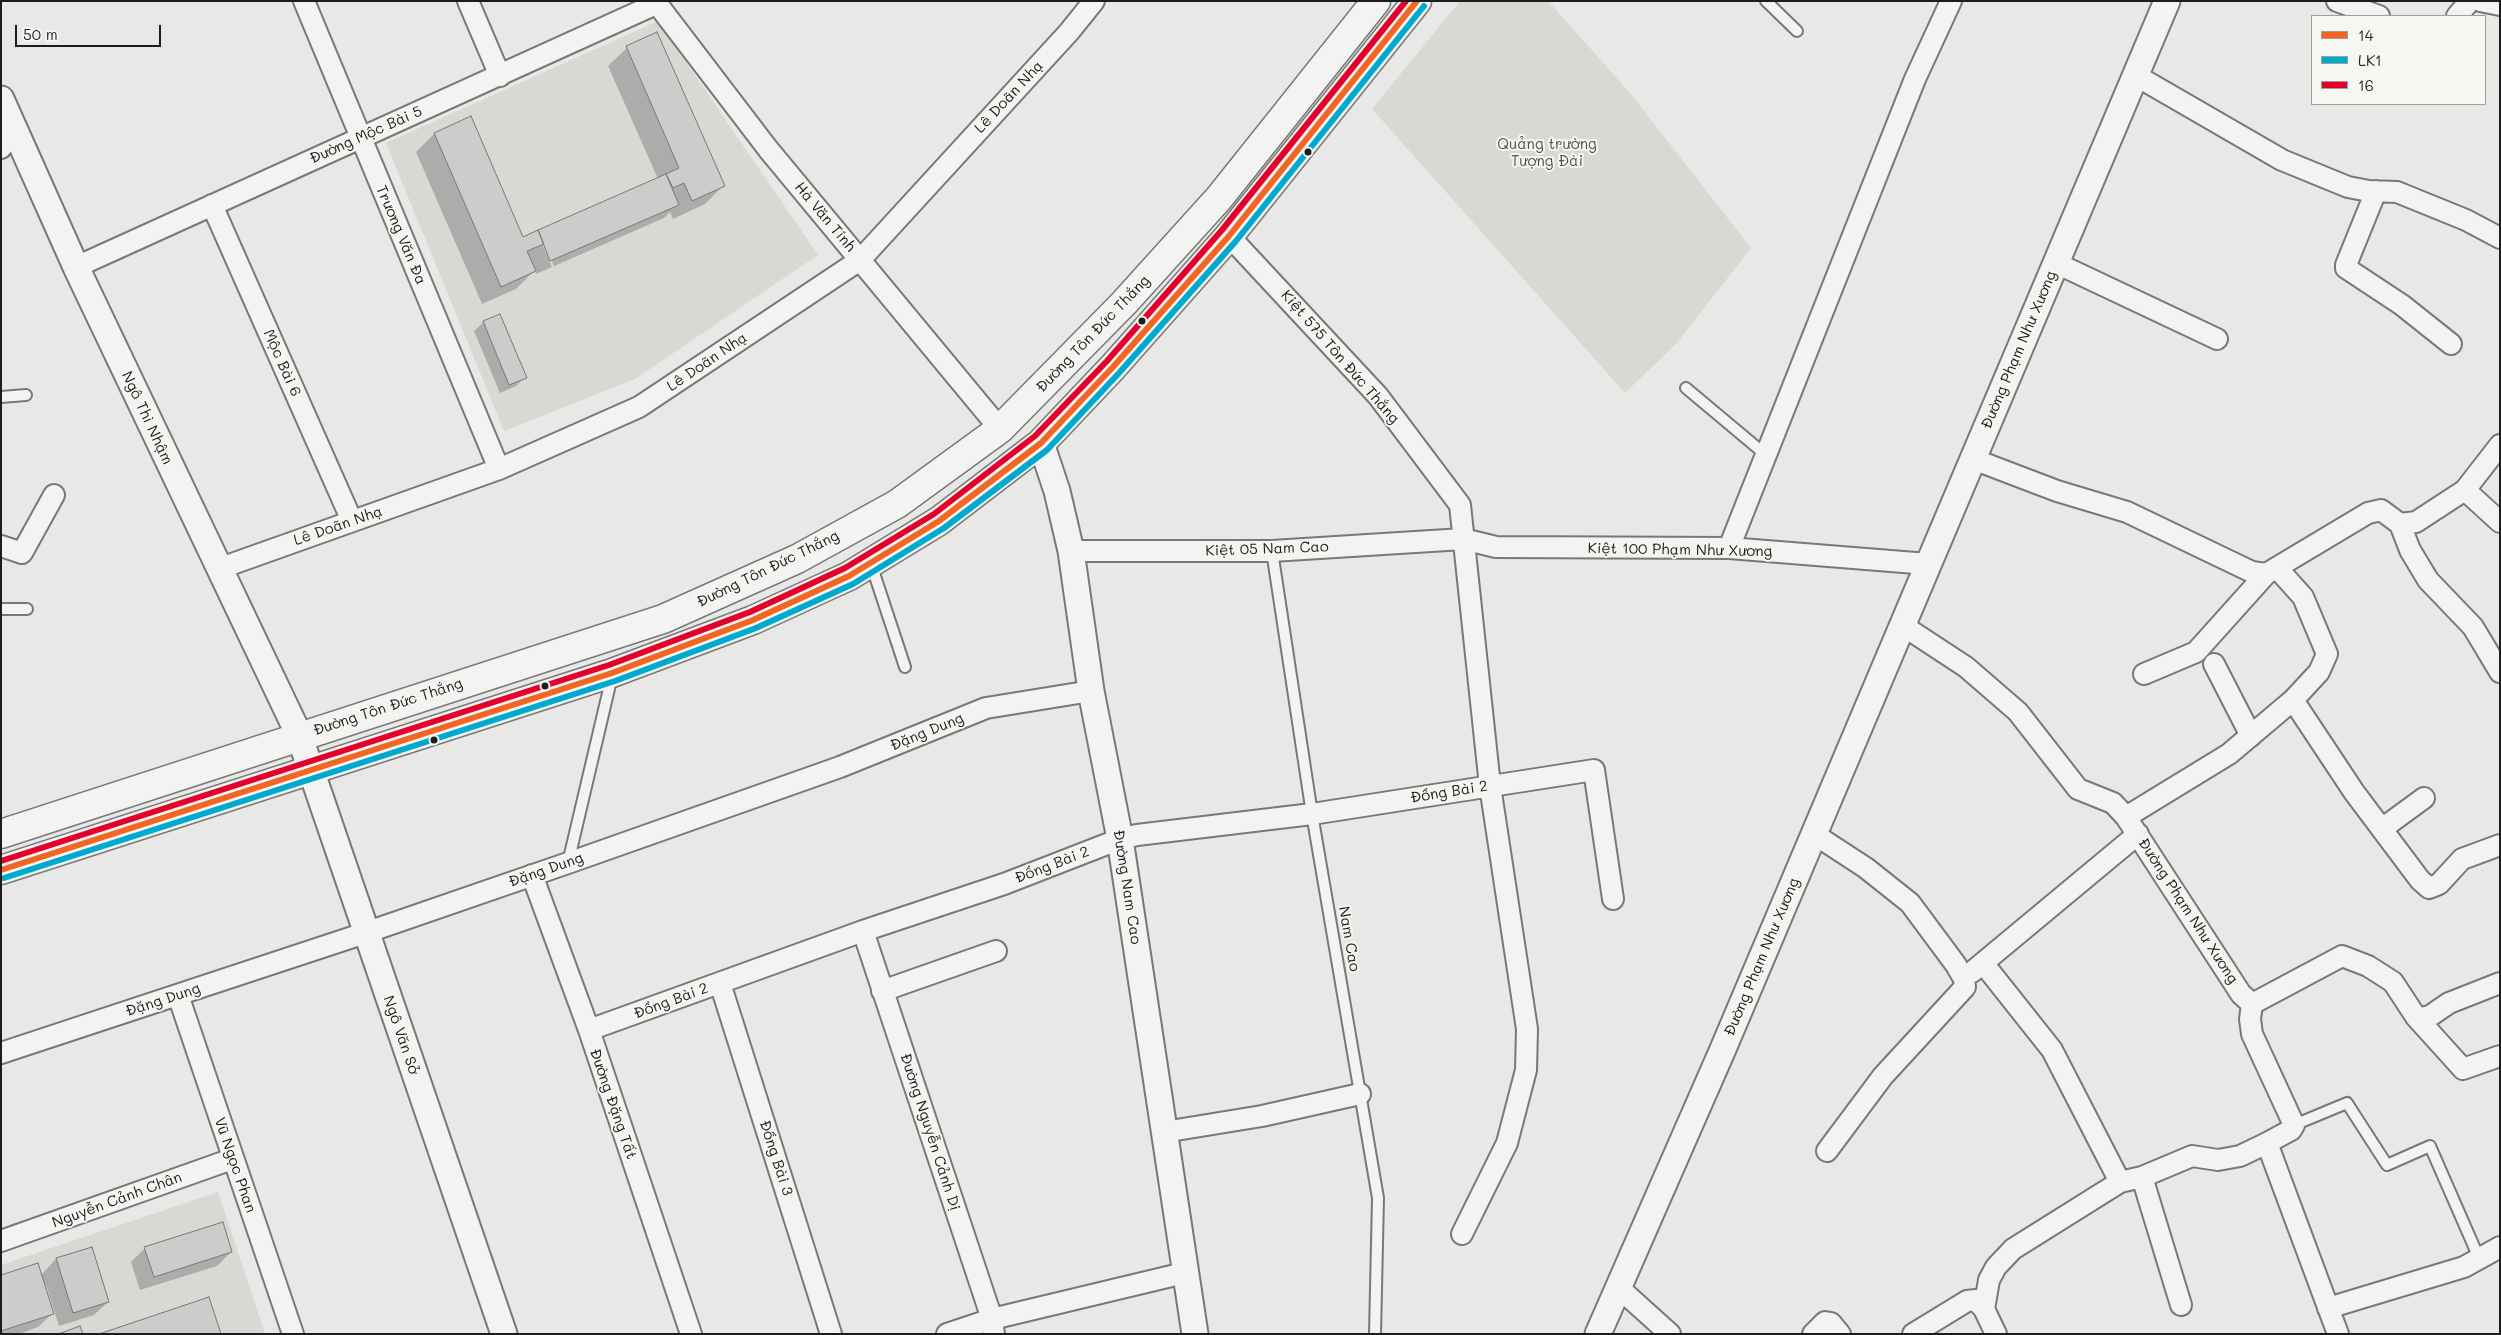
<!DOCTYPE html>
<html>
<head>
<meta charset="utf-8">
<style>
  body { margin:0 }
  #map { position:relative; width:2501px; height:1335px; overflow:hidden; background:#e8e8e6; font-family:Mali,sans-serif }
  canvas { display:block }
  .frame { position:absolute; inset:0; border:2px solid #1c1c1c; pointer-events:none }
  .legend { position:absolute; left:2311px; top:15px; width:175px; height:90px; box-sizing:border-box; background:#f6f6f2; border:1px solid #9f9f9c; margin:0; padding:6px 9px; list-style:none; font-size:15px; color:#1c1c1c }
  .legend li { display:flex; align-items:center; gap:10px; height:25px }
  .legend b { width:25px; border:1px solid #9f9f9c }
  .scale { position:absolute; left:15px; top:25px; width:146px; height:22px; box-sizing:border-box; border:2px solid #1c1c1c; border-top:0; padding-left:6px; font-size:15px; line-height:18px; white-space:nowrap; color:#1c1c1c; -webkit-text-stroke:4px #f6f6f2; paint-order:stroke }
</style>
</head>
<body>
<div id="map">
<canvas width="2501" height="1335"></canvas>
<div class="frame"></div>
<ul class="legend">
<li><b style="height:6px;background:#f26522"></b>14</li>
<li><b style="height:6px;background:#00a9ce"></b>LK1</li>
<li><b style="height:6px;background:#e4002b"></b>16</li>
</ul>
<div class="scale">50 m</div>
</div>
<script>
const ctx = document.querySelector('canvas').getContext('2d');
ctx.lineJoin = 'round';
function paint(path, color) {
  ctx.fillStyle = color;
  ctx.fill(path, 'evenodd');
}
function poly(rows) {
  const path = new Path2D();
  for (const r of rows) {
    path.moveTo(r[0], r[1]);
    for (let i = 2; i < r.length; i += 2) path.lineTo(r[i], r[i + 1]);
  }
  return path;
}
function strokePath(path, color, width, dash) {
  ctx.strokeStyle = color;
  ctx.lineWidth = width;
  ctx.lineCap = dash ? 'butt' : 'round';
  ctx.setLineDash(dash || []);
  ctx.stroke(path);
}
function label(font, color, halo, rows, align = 'center') {
  ctx.font = font + ' Mali,sans-serif';
  ctx.lineWidth = 4;
  ctx.setLineDash([]);
  ctx.textBaseline = 'middle';
  ctx.strokeStyle = halo;
  ctx.fillStyle = color;
  for (const [text, x, y, turn = 0] of rows) {
    ctx.save();
    ctx.translate(x, y);
    ctx.rotate((+turn || 0) * Math.PI / 180);
    ctx.textAlign = isNaN(turn) ? turn : align;
    if (halo) ctx.strokeText(text, 0, 0);
    ctx.fillText(text, 0, 0);
    ctx.restore();
  }
}
paint(poly([
  [1460,1,1548,1,1630,93,1751,248,1676,344,1625,393,1372,109],
  [658,21,818,255,635,379,504,431,386,143],
  [218,1192,265,1334,1,1334,1,1265]
]), '#d8d8d5');
paint(poly([
  [656,34,723,186,705,204,673,219,670,212,664,218,536,274,535,270,516,289,482,304,416,152,434,134,470,118,522,238,658,179,608,66,627,48],
  [544,242,554,266,552,267,542,244],
  [484,322,525,377,516,386,500,393,474,331],
  [145,1248,231,1252,217,1266,140,1290,131,1262],
  [56,1259,108,1302,94,1315,59,1326,46,1285,44,1286,52,1314,38,1327,19,1334,1,1334,1,1276,41,1275]
]), '#0003');
const building = poly([
  [657,32,725,186,692,201,684,183,673,188,666,174,679,168,626,46,657,32],
  [471,116,523,237,538,230,544,244,527,251,536,271,501,287,434,133,471,116],
  [666,174,679,205,550,261,538,230,666,174],
  [500,314,527,378,509,385,483,321,500,314],
  [223,1222,232,1252,154,1277,144,1247,223,1222],
  [92,1247,109,1302,73,1313,56,1258,92,1247],
  [38,1263,54,1314,1,1331,1,1275,38,1263],
  [209,1297,221,1334,99,1334,209,1297],
  [80,1326,83,1334,58,1334,80,1326]
]);
paint(building, '#ccccca');
strokePath(building, '#787877', 1);
const service = poly([
  [1766,1,1797,31],
  [1686,388,1766,455],
  [1,397,26,395],
  [1272,551,1312,814,1378,1198,1375,1334],
  [871,564,905,667],
  [1,609,27,609],
  [568,863,612,676],
  [2294,1125,2347,1103,2387,1165,2430,1146,2479,1258]
]);
const minor = poly([
  [304,1,499,469],
  [468,1,500,76],
  [655,1,768,149,1000,429],
  [2337,1,2379,16],
  [2480,1,2500,5],
  [2457,16,2470,1],
  [2135,75,2282,160,2348,187,2369,191,2397,192,2466,220,2500,238],
  [1,148,13,129],
  [2376,191,2346,265,2346,268,2402,305,2451,344],
  [212,205,352,521],
  [1229,236,1378,396,1460,505,1490,786,1527,1029,1526,1070,1507,1143,1462,1234],
  [2056,263,2217,339],
  [76,267,656,4],
  [1973,459,2057,491,2127,512,2252,572,2266,574,2368,513,2381,510,2400,524,2416,522,2465,490,2500,522],
  [2465,490,2500,445],
  [2400,524,2410,550,2428,580,2473,627,2500,672],
  [1,546,22,553,54,495],
  [1729,548,1915,79,1951,1],
  [1071,551,1272,551,1463,539,1496,547,1729,548,1928,564],
  [218,569,499,469,639,407,860,260,1069,32,1094,1],
  [1902,625,1966,667,2018,712,2078,789,2113,803,2126,817,2241,994,2252,1004,2342,956,2368,966,2393,982,2416,1017,2463,1069,2500,1056],
  [2214,664,2251,736],
  [2144,674,2196,652,2266,574],
  [2293,700,2354,792,2420,880,2429,888,2439,884,2462,859,2500,845],
  [2126,817,2229,754,2293,700,2319,672,2327,654,2303,597,2277,568],
  [2383,828,2424,798],
  [1814,834,1866,868,1910,903,1956,965,1964,979,1965,987,1883,1076,1827,1151],
  [532,875,589,1030,691,1334],
  [863,931,992,1319,994,1334],
  [1983,963,2052,1050,2120,1182],
  [1972,972,2138,834],
  [720,983,831,1334],
  [882,991,996,951],
  [178,995,293,1334],
  [2252,1004,2250,1019,2252,1034,2294,1125,2291,1130,2267,1143,2338,1334],
  [2416,1017,2421,1018,2430,1016,2449,1003,2500,983],
  [589,1030,863,931,1004,884,1120,839,1137,835,1312,814,1594,770,1613,899],
  [1,1053,365,933,568,863,840,767,986,708,1091,691],
  [1164,1132,1262,1116,1360,1094],
  [2142,1177,2181,1305],
  [1,1241,232,1159],
  [1619,1288,1670,1334],
  [2328,1308,2464,1267,2500,1247],
  [1984,1309,1989,1280,1996,1267,2013,1249,2120,1182,2142,1177,2192,1156,2218,1160,2240,1156,2267,1143],
  [947,1334,992,1319,1184,1273],
  [1813,1334,1825,1322,1831,1323,1840,1334],
  [1913,1334,1967,1301,1976,1300,1984,1309,1996,1334]
]);
const tertiary = poly([
  [1,99,76,267,299,735,504,1334],
  [1041,443,1057,491,1071,551,1091,691,1120,839,1195,1334],
  [1598,1334,1723,1049,2167,1]
]);
const trunk = poly([
  [1,834,663,619,797,559,897,504,1000,429,1124,303,1219,198,1376,1],
  [1,870,612,673,753,620,849,576,939,521,1041,443,1113,367,1229,236,1417,1]
]);
strokePath(service, '#787877', 14);
strokePath(minor, '#787877', 24);
strokePath(tertiary, '#787877', 29);
strokePath(trunk, '#787877', 31);
strokePath(service, '#f3f3f1', 10);
strokePath(minor, '#f3f3f1', 20);
strokePath(tertiary, '#f3f3f1', 25);
strokePath(trunk, '#f3f3f1', 28);
strokePath(poly([
  [1,870,612,673,753,620,849,576,939,521,1041,443,1113,367,1229,236,1417,1]
]), '#f26522', 6);
strokePath(poly([
  [4,878,615,681,756,628,853,584,944,528,1047,450,1119,373,1236,241,1424,6]
]), '#00a9ce', 6);
strokePath(poly([
  [1,861,609,665,750,612,845,568,934,514,1035,436,1107,361,1222,230,1406,1]
]), '#e4002b', 6);
for (const [x, y, r, color] of [
  [1308,152,4.5,"#1c1c1c"],
  [1142,321,4.5,"#1c1c1c"],
  [545,686,4.5,"#1c1c1c"],
  [434,740,4.5,"#1c1c1c"]
]) {
  const dot = new Path2D();
  dot.arc(x, y, r, 0, 2 * Math.PI);
  ctx.fillStyle = color;
  ctx.fill(dot);
  strokePath(dot, '#f6f6f2', 2);
}
label('15px', '#1c1c1c', '#f6f6f2', [
  ["Lê Doãn Nhạ",1009,97,-47],
  ["Đường Mộc Bài 5",366,135,-24],
  ["Hà Văn Tính",825,217,50],
  ["Trương Văn Đa",401,235,67],
  ["Đường Tôn Đức Thắng",1093,334,-46],
  ["Đường Phạm Như Xương",2019,350,-67],
  ["Kiệt 575 Tôn Đức Thắng",1340,357,49],
  ["Lê Doãn Nhạ",707,362,-34],
  ["Mộc Bài 6",282,363,66],
  ["Ngô Thì Nhậm",147,418,65],
  ["Lê Doãn Nhạ",338,526,-19],
  ["Kiệt 05 Nam Cao",1267,549,-2],
  ["Kiệt 100 Phạm Như Xương",1680,550,1],
  ["Đường Tôn Đức Thắng",768,569,-26],
  ["Đường Tôn Đức Thắng",388,707,-18],
  ["Đặng Dung",927,732,-22],
  ["Đồng Bài 2",1449,792,-9],
  ["Đồng Bài 2",1052,865,-21],
  ["Đặng Dung",546,870,-19],
  ["Đường Nam Cao",1127,887,81],
  ["Đường Phạm Như Xương",2188,911,57],
  ["Nam Cao",1349,939,80],
  ["Đường Phạm Như Xương",1762,957,-67],
  ["Đặng Dung",163,1000,-18],
  ["Đồng Bài 2",671,1001,-20],
  ["Ngô Văn Sở",401,1035,71],
  ["Đường Đặng Tất",613,1104,71],
  ["Đường Nguyễn Cảnh Dị",930,1132,72],
  ["Đồng Bài 3",776,1158,72],
  ["Vũ Ngọc Phan",235,1165,71],
  ["Nguyễn Cảnh Chân",117,1200,-20]
]);
label('15px', '#51514f', '#f6f6f2', [
  ["Quảng trường",1547,144],
  ["Tượng Đài",1547,161]
]);
</script>
</body>
</html>
